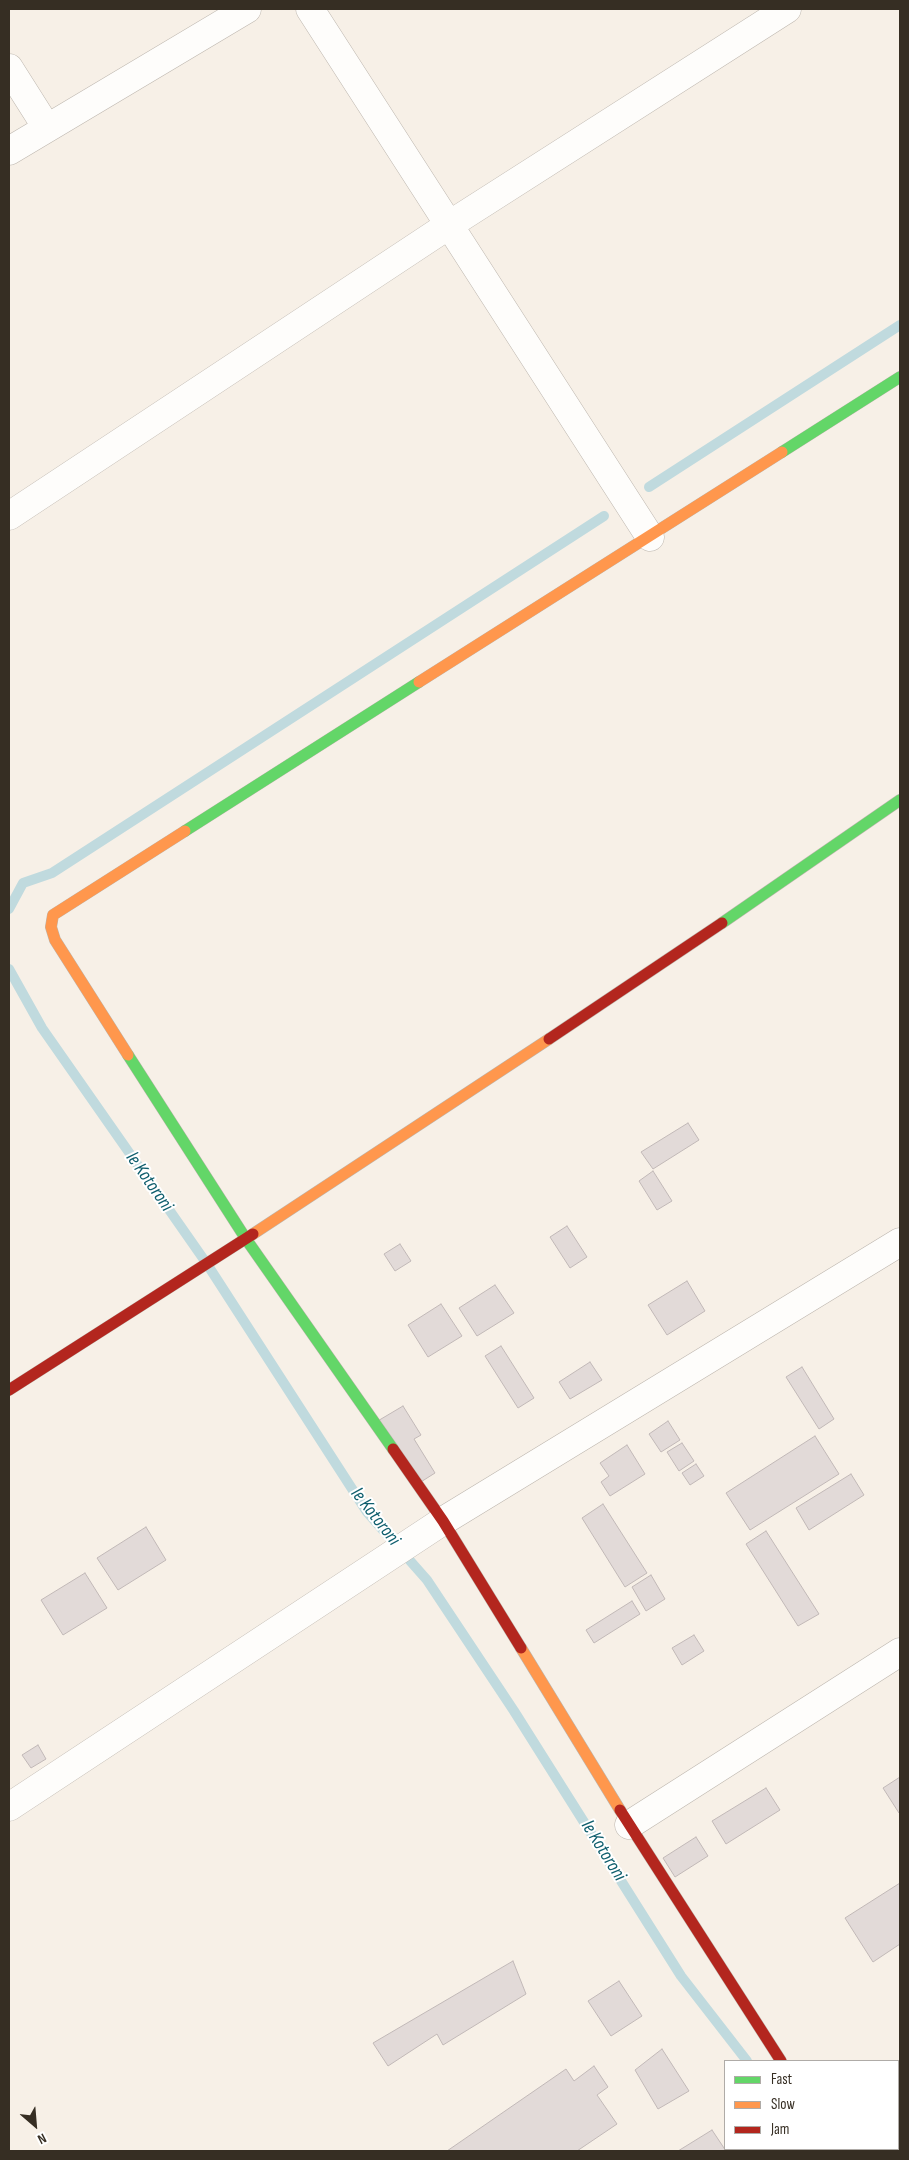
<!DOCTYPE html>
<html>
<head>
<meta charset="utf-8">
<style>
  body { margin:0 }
  #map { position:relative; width:909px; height:2160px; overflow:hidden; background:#f7f0e7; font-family:"Sofia Sans Condensed",sans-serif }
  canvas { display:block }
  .frame { position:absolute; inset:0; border:10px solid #362e23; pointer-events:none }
  .legend { position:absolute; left:724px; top:2060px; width:175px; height:90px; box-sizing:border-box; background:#fff; border:1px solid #afaba7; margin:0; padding:6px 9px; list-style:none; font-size:15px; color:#362e23 }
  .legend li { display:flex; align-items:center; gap:10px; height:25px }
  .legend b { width:25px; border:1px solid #afaba7 }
  .north { position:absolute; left:10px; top:2100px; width:50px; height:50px; -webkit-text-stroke:4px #fff; paint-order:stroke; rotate:153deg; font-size:14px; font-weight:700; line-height:20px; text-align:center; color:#362e23 }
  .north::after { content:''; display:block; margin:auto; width:18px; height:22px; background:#362e23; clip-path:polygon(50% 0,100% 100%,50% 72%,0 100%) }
</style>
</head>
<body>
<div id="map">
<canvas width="909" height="2160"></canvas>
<div class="frame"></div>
<ul class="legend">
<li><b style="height:6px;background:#63d668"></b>Fast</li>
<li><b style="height:6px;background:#ff974d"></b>Slow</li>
<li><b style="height:6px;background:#b3261e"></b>Jam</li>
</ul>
<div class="north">N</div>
</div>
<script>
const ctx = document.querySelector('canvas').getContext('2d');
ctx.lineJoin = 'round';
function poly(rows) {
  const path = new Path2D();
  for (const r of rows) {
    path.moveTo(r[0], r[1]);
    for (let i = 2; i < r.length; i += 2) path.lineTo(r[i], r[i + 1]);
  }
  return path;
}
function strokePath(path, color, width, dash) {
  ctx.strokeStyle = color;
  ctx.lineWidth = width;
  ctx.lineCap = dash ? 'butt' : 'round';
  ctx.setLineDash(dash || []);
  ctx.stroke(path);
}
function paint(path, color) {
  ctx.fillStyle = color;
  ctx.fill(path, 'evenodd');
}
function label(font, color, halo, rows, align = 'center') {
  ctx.font = font + ' "Sofia Sans Condensed",sans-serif';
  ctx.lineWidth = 4;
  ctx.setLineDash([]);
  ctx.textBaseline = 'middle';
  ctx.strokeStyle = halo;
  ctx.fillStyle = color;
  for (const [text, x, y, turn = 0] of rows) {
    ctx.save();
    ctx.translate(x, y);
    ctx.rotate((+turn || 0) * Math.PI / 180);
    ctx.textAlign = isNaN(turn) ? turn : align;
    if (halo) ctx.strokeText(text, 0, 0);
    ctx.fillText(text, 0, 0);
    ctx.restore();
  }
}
strokePath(poly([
  [649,487,900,325],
  [9,909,23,883,52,873,604,516],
  [9,969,42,1028,207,1264,367,1512,427,1580,514,1711,681,1976,747,2061]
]), '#c0dade', 10);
const building = poly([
  [688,1123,699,1140,653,1169,641,1152,688,1123],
  [653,1171,672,1201,657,1210,639,1181,653,1171],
  [567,1226,587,1257,570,1268,550,1237,567,1226],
  [400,1244,411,1261,395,1271,384,1254,400,1244],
  [687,1281,705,1311,667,1335,648,1305,687,1281],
  [495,1285,514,1313,477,1336,459,1308,495,1285],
  [441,1304,462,1336,428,1357,408,1325,441,1304],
  [501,1346,534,1398,518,1408,485,1356,501,1346],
  [590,1362,602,1380,570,1399,559,1382,590,1362],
  [802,1367,834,1419,819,1429,786,1377,802,1367],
  [403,1406,421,1435,414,1439,435,1473,416,1485,376,1422,403,1406],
  [668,1421,680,1440,661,1452,649,1434,668,1421],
  [815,1436,839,1474,750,1530,726,1493,815,1436],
  [682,1443,694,1461,679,1471,667,1452,682,1443],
  [627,1445,645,1474,610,1496,601,1482,609,1476,600,1463,627,1445],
  [696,1464,704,1476,690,1485,682,1473,696,1464],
  [851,1474,864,1495,809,1530,796,1508,851,1474],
  [603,1504,647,1573,625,1587,582,1518,603,1504],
  [146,1527,166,1560,118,1590,97,1558,146,1527],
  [766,1531,819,1614,798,1626,746,1544,766,1531],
  [85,1573,107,1608,63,1635,41,1600,85,1573],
  [651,1575,665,1599,646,1611,632,1587,651,1575],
  [632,1601,640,1614,594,1643,586,1630,632,1601],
  [694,1635,704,1651,682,1665,672,1648,694,1635],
  [38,1745,46,1759,31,1768,22,1755,38,1745],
  [900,1777,900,1812,899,1813,883,1788,900,1777],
  [766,1788,780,1810,726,1844,712,1821,766,1788],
  [696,1837,708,1856,675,1877,663,1858,696,1837],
  [900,1883,900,1944,873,1962,845,1918,900,1883],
  [513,1961,526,1994,443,2045,437,2034,388,2066,373,2043,513,1961],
  [619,1981,642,2016,611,2036,588,2001,619,1981],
  [662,2049,689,2091,658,2109,635,2070,662,2049],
  [594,2066,608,2087,597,2095,617,2124,577,2151,447,2151,566,2069,574,2081,594,2066],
  [712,2130,726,2151,678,2151,712,2130]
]);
paint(building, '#e2dad8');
strokePath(building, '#c1b8b7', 1);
const street = poly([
  [310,9,650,537],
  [9,68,47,128],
  [9,151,247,9],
  [9,516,449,225,787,9],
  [9,1807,443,1521,900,1242],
  [629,1825,900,1652],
  [836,2149,838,2151]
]);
const fast = poly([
  [782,452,900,377],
  [185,831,419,682],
  [722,923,900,800],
  [128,1055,246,1239,393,1449]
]);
const slow = poly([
  [419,682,782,452],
  [128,1055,55,940,51,927,53,915,185,831],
  [253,1234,549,1039],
  [521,1648,620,1810],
  [898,2090,900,2089],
  [800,2151,803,2149]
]);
const jam = poly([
  [549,1039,722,923],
  [9,1390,253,1234],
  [393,1449,443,1521,521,1648],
  [620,1810,781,2061]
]);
strokePath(street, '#bcb5ad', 29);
strokePath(fast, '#bcb5ad', 12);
strokePath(slow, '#bcb5ad', 12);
strokePath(jam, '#bcb5ad', 12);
strokePath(street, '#fefdfb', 28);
strokePath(fast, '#63d668', 11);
strokePath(slow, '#ff974d', 11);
strokePath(jam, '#b3261e', 11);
label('italic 19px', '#105f6e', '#fff', [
  ["le Kotoroni",149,1182,55],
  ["le Kotoroni",375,1517,52],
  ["le Kotoroni",603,1851,58]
]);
</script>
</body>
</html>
